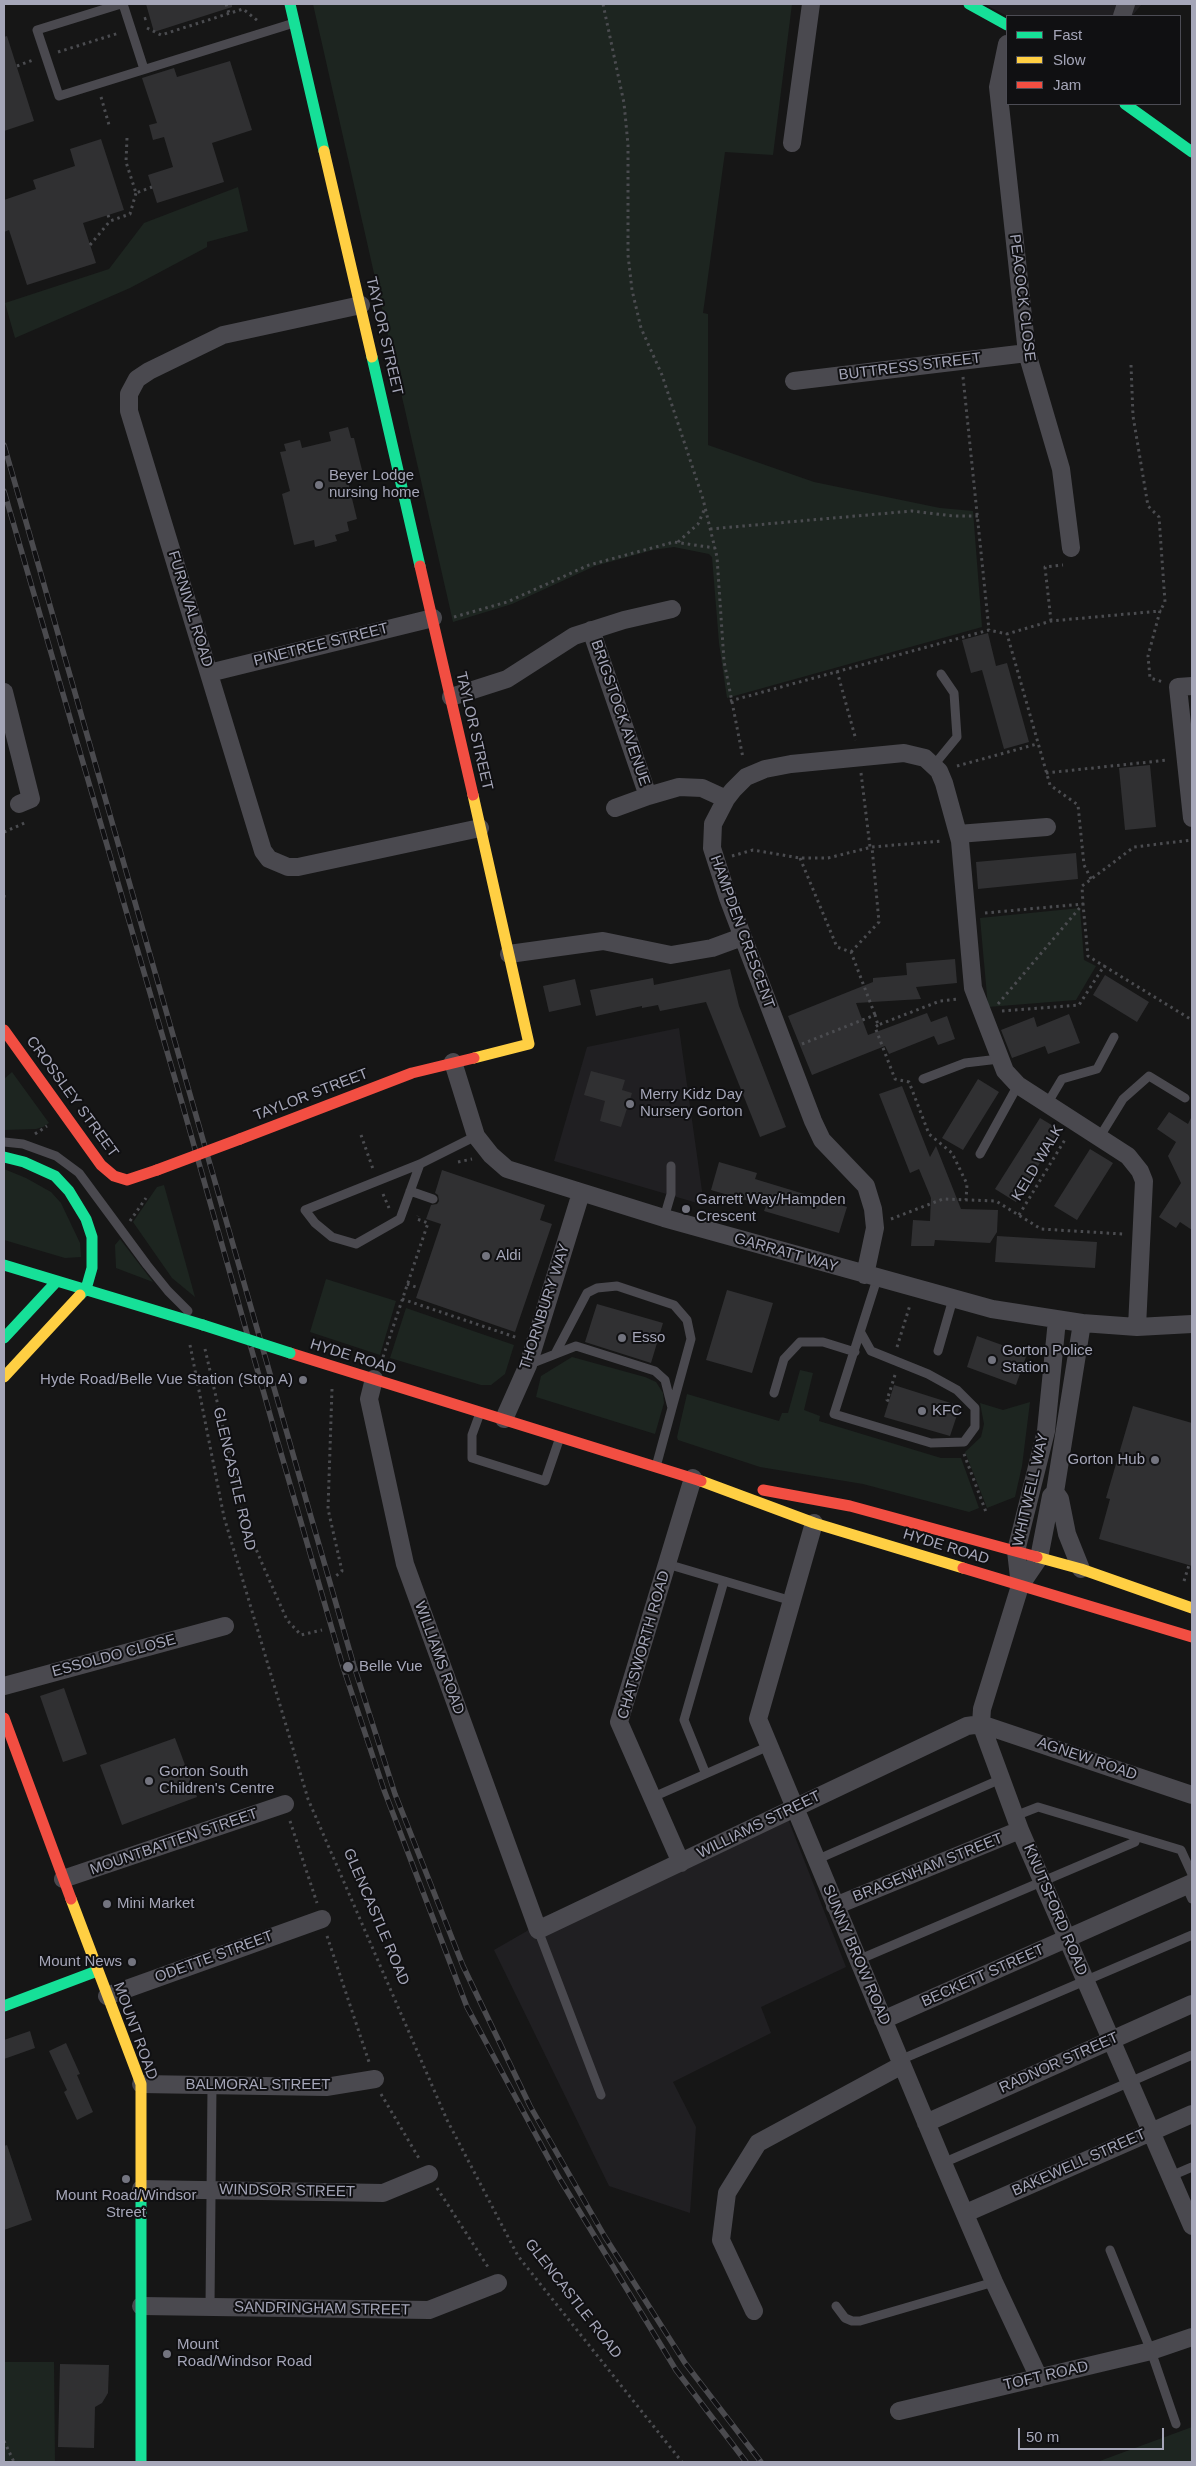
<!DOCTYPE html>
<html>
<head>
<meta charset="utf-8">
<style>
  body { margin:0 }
  #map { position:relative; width:1196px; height:2466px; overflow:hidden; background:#161616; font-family:Helvetica,sans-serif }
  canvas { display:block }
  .frame { position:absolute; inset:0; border:5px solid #a5a6b8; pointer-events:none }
  .legend { position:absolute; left:1006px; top:15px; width:175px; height:90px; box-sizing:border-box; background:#101012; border:1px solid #4c4c54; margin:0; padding:6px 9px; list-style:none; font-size:15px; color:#a5a6b8 }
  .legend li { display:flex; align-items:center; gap:10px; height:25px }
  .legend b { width:25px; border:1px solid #4c4c54 }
  .scale { position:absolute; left:1018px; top:2428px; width:146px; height:22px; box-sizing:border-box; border:2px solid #a5a6b8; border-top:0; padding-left:6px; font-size:15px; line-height:18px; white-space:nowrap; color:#a5a6b8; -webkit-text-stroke:4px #101012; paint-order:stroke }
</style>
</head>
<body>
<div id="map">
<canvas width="1196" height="2466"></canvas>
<div class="frame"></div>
<ul class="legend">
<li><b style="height:6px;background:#16e098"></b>Fast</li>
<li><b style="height:6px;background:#ffcf43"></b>Slow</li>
<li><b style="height:6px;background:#f24e42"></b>Jam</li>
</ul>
<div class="scale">50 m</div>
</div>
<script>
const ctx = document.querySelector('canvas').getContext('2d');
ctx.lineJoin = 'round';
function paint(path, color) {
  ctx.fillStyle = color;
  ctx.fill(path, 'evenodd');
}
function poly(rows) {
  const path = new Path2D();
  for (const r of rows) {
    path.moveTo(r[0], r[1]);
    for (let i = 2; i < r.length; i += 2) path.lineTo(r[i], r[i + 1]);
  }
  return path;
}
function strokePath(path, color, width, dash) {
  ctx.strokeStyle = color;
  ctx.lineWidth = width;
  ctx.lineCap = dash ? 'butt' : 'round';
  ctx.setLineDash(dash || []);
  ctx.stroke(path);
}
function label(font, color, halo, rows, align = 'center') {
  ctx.font = font + ' Helvetica,sans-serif';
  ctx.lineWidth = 4;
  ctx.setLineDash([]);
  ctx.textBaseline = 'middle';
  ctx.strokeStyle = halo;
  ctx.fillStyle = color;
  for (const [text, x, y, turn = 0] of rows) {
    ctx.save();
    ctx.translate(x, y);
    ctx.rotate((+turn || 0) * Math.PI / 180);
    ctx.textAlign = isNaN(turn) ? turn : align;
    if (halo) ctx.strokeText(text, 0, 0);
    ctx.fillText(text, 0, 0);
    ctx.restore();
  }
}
paint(poly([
  [984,4,1142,4,1132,16,1007,16],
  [679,1028,704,1205,554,1161,587,1047],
  [788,1819,846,1967,761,2007,771,2033,673,2082,696,2127,690,2213,609,2186,494,1950,527,1931,540,1918]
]), '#201f22');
paint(poly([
  [313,4,792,4,773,155,725,152,703,313,708,314,708,445,814,482,940,508,973,511,982,627,727,698,719,643,712,557,709,554,674,547,653,550,595,566,512,604,453,622],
  [238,187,248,231,207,242,207,247,130,288,15,338,5,303,109,269,144,223],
  [1080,908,1084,960,1096,966,1076,1000,988,1007,980,918],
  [12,1072,49,1123,43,1127,36,1129,4,1130,4,1079],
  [4,1169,26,1178,51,1192,61,1203,80,1243,81,1257,65,1258,4,1240],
  [164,1185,195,1297,172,1278,133,1222,157,1187],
  [120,1239,153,1282,116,1268,115,1245],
  [326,1279,396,1301,380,1355,310,1332],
  [406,1308,514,1345,505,1374,491,1385,481,1385,390,1358],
  [572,1357,645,1377,656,1382,663,1393,664,1403,655,1434,536,1397,541,1376],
  [800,1370,813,1373,804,1410,820,1416,819,1421,941,1458,961,1458,979,1508,969,1512,863,1484,760,1467,678,1440,677,1437,687,1394,779,1421,782,1413,788,1413],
  [1030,1402,1022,1466,1015,1497,987,1508,965,1452,981,1437,984,1424,980,1403,1003,1410],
  [4,2362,54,2362,55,2462,4,2462],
  [1192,2427,1192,2462,1097,2462]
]), '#1d2520');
paint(poly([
  [146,4,232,4,232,7,154,32],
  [7,36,34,121,4,131,4,37],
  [230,61,252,130,212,143,224,182,157,203,148,175,173,167,164,137,153,140,149,125,157,123,142,78,174,68,177,77],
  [101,139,124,210,83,223,96,263,27,285,9,230,4,232,4,200,36,189,33,180,75,166,70,149],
  [348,427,351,438,354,438,363,474,347,478,357,519,347,522,349,531,335,535,337,541,315,547,314,540,294,545,282,494,290,491,280,452,286,451,284,444,300,440,302,448,331,441,329,432],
  [988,633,996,666,1007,663,1029,742,1004,749,982,670,971,673,962,640],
  [1150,765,1156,827,1125,830,1119,768],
  [1076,853,1078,879,978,889,976,862],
  [955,959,957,983,916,987,921,999,856,1003,868,1035,927,1013,931,1022,947,1016,955,1039,938,1045,934,1036,889,1054,885,1046,812,1075,788,1016,873,982,873,978,907,975,906,963],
  [730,969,739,1006,786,1127,760,1137,706,1002,660,1011,658,1005,642,1008,642,1006,596,1016,590,990,653,978,654,985],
  [1105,975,1149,1002,1137,1022,1093,995],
  [575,979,581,1005,549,1012,543,986],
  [1069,1014,1080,1043,1048,1054,1045,1046,1012,1058,1001,1030,1034,1017,1037,1027],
  [591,1071,625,1080,622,1090,632,1093,621,1127,600,1121,605,1101,584,1095],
  [978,1079,999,1092,963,1150,942,1138],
  [902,1086,930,1157,936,1146,961,1209,998,1210,997,1232,990,1243,935,1240,934,1246,911,1246,913,1220,930,1221,931,1198,919,1169,910,1173,879,1094],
  [1169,1112,1188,1124,1192,1116,1192,1230,1180,1222,1176,1228,1159,1217,1181,1183,1168,1156,1176,1142,1157,1129],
  [1040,1118,1060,1130,1016,1202,995,1189],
  [1090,1149,1113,1163,1077,1220,1054,1206],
  [719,1162,757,1173,755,1179,847,1207,839,1233,764,1211,766,1206,711,1190],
  [442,1170,545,1205,540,1220,552,1224,515,1332,416,1298,441,1224,426,1219,431,1205,437,1204,439,1201,438,1195,435,1193],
  [997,1236,1097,1242,1095,1268,995,1262],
  [727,1290,773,1303,752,1373,706,1360],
  [597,1304,663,1323,651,1363,585,1342],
  [977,1336,1027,1354,1016,1385,967,1367],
  [894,1385,960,1406,950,1436,884,1417],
  [1133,1406,1192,1423,1192,1566,1099,1539,1110,1499,1106,1498],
  [64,1688,87,1754,63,1762,40,1696],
  [175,1738,197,1797,122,1825,100,1765],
  [30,2031,35,2048,4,2059,4,2040],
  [66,2043,80,2074,77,2075,93,2112,77,2120,64,2092,67,2090,49,2051],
  [7,2145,32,2220,4,2230,4,2146],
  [60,2364,109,2365,108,2393,102,2403,95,2407,94,2448,58,2447]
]), '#303032');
strokePath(poly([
  [226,4,229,13],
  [603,4,624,103,628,145,628,255,632,290,641,328,662,375,703,499,717,557,724,661,743,758],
  [144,19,150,17],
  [147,28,161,35,243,9,258,21],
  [58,52,119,33],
  [17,66,33,60],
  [101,97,109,125],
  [127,138,126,162,136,193,152,187],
  [108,215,110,221],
  [90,245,110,221,130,214,136,193],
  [1131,365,1133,416,1148,506,1159,517,1165,602,1160,611],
  [963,377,989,630],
  [710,529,912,511,953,516,978,516],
  [678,542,698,524,705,508],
  [454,617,507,602,589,565,674,542,715,548],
  [1051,621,1045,567,1063,565],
  [837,671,856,740],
  [730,701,989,630,1007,634],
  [957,766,1037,744],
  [861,773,870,847],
  [1046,773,1168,760],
  [4,832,27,822],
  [732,856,753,850,800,858,828,858,872,847,942,841],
  [800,858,837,947,851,952,875,1015],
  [1091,879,1084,865,1078,805,1050,785,1007,634,1051,621,1160,611,1148,656,1150,678,1163,682],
  [4,895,4,899],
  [985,913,1083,904,1088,956,1104,966],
  [851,952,879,922,872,847],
  [998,1004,1083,904,1082,886,1134,847,1192,840],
  [1002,1011,1079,1005,1104,966,1192,1020],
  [878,1025,875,1027,895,1079,909,1082,929,1134,952,1153,967,1184,966,1200],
  [802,1044,875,1015,878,1025,940,1001,959,999],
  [35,1134,47,1126],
  [361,1135,373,1169],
  [458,1162,472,1159],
  [383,1194,389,1208],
  [1019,1215,1066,1138],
  [891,1219,943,1199,996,1201,1041,1229,1123,1234],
  [130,1221,146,1198],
  [407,1284,419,1288],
  [402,1299,518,1338],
  [190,1345,224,1517,308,1799,447,2120,518,2256,682,2462],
  [897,1347,910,1305],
  [205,1349,245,1523,264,1568,287,1620,301,1635,322,1630],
  [383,1357,428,1223,417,1219,418,1216],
  [332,1389,328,1509,342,1571,336,1576],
  [889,1401,887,1400,895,1375],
  [964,1454,986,1512],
  [1184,1581,1189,1565],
  [290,1821,317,1903],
  [327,1936,369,2062],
  [381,2094,420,2160],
  [437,2188,488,2267],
  [4,2441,14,2462]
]), '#4b4c50', 3, [2.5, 4]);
strokePath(poly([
  [121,4,37,30,59,96,294,23],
  [123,4,144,69],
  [934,765,957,737,954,693,941,674],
  [923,1079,965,1063,999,1059],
  [1047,1104,1062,1079,1097,1069,1114,1037],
  [1099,1138,1123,1099,1149,1076,1185,1098],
  [4,1142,23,1144,56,1156,79,1173,147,1265,168,1291,188,1311],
  [980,1154,1018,1085],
  [420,1164,400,1219,356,1244,332,1237,315,1223,305,1210,420,1164,476,1136],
  [410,1191,433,1199],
  [664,1218,671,1194,671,1166],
  [861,1333,871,1351,928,1374,957,1390,975,1408,975,1427,964,1442,931,1443,834,1414,877,1279],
  [938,1351,953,1299],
  [556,1352,587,1293,597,1288,617,1286,674,1305,687,1320,691,1339,672,1408],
  [530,1364,576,1346,655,1371,665,1380,672,1408,657,1463],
  [774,1393,784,1359,800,1342,823,1342,855,1352],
  [480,1413,472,1435,472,1458,545,1481,559,1440],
  [667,1564,792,1601],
  [705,1772,684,1720,724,1581],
  [651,1798,769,1746],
  [1015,1816,1038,1807,1181,1850,1192,1874],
  [816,1860,1001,1779],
  [1186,1886,1192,1899],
  [538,1930,601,2095],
  [858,1960,1135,1842,1136,1837],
  [900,2060,1192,1935],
  [943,2163,1192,2055],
  [1171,2176,1192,2167],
  [1110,2250,1151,2351,1176,2424],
  [836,2306,845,2318,852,2321,860,2321,994,2282],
  [210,2307,212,2085]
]), '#4a494f', 9);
strokePath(poly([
  [1122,16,1126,4],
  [1007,44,998,87,1027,353,1061,469,1071,548],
  [792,143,811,4],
  [361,305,223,335,149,371,137,379,129,394,129,411,263,851,269,859,288,867,298,867,480,828],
  [794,381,1027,353],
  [591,630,648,796,679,787,702,788,726,799],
  [209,673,433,618],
  [1192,686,1178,687,1192,818],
  [4,692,31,799,19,804],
  [451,697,507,679,574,636,624,620,672,609],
  [615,808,648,796],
  [958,834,1047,827],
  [509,954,603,941,671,955,712,948,742,937],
  [453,1062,476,1136,491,1155,507,1169,664,1218,992,1309,1082,1323,1137,1327,1192,1324],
  [865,1275,875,1228,873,1209,866,1186,822,1140,813,1121,728,898,712,848,713,824,726,799,733,790,746,777,765,769,791,764,904,753,925,758,939,771,944,783,960,841,973,988,1005,1071,1018,1085,1128,1156,1140,1171,1144,1181,1137,1327],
  [1082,1323,1055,1492,1051,1496,1039,1558,1020,1586,982,1709,981,1724,1020,1830,1192,2226],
  [374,1379,369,1399,405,1564,538,1930,967,1726,981,1724,1192,1795],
  [504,1419,528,1365,581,1193],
  [1055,1492,1060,1499,1067,1534,1081,1569],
  [814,1523,758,1719,943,2163,994,2282,1039,2378],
  [1020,1586,1016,1551,1046,1431,1057,1320],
  [4,1686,225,1626],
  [681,1863,619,1722,693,1478],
  [63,1879,285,1804],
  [835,1906,1020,1830],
  [107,1996,322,1919],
  [883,2020,1192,1883],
  [141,2084,326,2087,375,2079],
  [926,2123,1192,2004],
  [141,2189,383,2193,429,2174],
  [966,2213,1192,2114],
  [141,2306,429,2310,498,2283],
  [754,2311,721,2240,727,2193,758,2143,902,2065],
  [899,2411,1151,2351,1192,2337]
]), '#4a494f', 18);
strokePath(poly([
  [290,4,324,151],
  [969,4,1007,25],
  [1125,104,1192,152],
  [372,357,420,566],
  [4,1157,24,1162,55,1176,69,1191,86,1219,92,1237,92,1268,86,1289,80,1295],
  [4,1265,203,1325],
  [4,1338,57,1281],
  [4,2006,97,1971],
  [141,2196,141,2462]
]), '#16e098', 11);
strokePath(poly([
  [324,151,372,357],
  [473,795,529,1044,474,1058],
  [4,1377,80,1295],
  [701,1481,814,1523,963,1568],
  [1037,1557,1081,1569,1192,1608],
  [71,1899,141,2084,141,2196]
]), '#ffcf43', 11);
strokePath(poly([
  [420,566,473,795],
  [4,1030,101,1165,114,1176,127,1180,157,1170],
  [240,1139,412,1073,474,1058],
  [290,1353,701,1481],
  [763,1490,850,1506,1037,1557],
  [963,1568,1192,1637],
  [4,1718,71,1899]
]), '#f24e42', 11);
const rail = poly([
  [4,445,309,1510,354,1666,395,1794,463,1966,530,2106,605,2237,685,2363,761,2462],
  [4,491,182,1103,274,1429,343,1667,384,1790,467,2007,558,2176,676,2370,746,2462]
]);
strokePath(rail, '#4a4a4e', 5.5);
strokePath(rail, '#101012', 4, [11]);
strokePath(poly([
  [203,1325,290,1353]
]), '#16e098', 11);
strokePath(poly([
  [157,1170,240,1139]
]), '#f24e42', 11);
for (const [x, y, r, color] of [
  [319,485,5,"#73747f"],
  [630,1104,5,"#73747f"],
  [686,1209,5,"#73747f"],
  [486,1256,5,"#73747f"],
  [622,1338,5,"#73747f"],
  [992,1360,5,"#73747f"],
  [303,1380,5,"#73747f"],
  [922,1411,5,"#73747f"],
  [1155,1460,5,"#73747f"],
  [348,1667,6,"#73747f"],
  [149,1781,5,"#73747f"],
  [107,1904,5,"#73747f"],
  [132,1962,5,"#73747f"],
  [126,2179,5,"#73747f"],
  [167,2354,5,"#73747f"]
]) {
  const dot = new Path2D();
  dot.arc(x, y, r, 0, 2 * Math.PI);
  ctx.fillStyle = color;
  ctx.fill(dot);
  strokePath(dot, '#101012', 2);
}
label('15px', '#a5a6b8', '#101012', [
  ["PEACOCK CLOSE",1022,298,83],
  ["TAYLOR STREET",384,336,77],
  ["BUTTRESS STREET",910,367,-7],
  ["FURNIVAL ROAD",190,609,73],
  ["PINETREE STREET",321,645,-14],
  ["BRIGSTOCK AVENUE",620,713,71],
  ["TAYLOR STREET",474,731,77],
  ["HAMPDEN CRESCENT",742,932,70],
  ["TAYLOR STREET",311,1095,-21],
  ["CROSSLEY STREET",72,1097,54],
  ["KELD WALK",1038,1163,-59],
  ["GARRATT WAY",786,1253,16],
  ["THORNBURY WAY",545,1307,-72],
  ["HYDE ROAD",353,1357,17],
  ["GLENCASTLE ROAD",234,1479,77],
  ["WHITWELL WAY",1031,1490,-77],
  ["HYDE ROAD",946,1547,17],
  ["CHATSWORTH ROAD",644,1645,-74],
  ["ESSOLDO CLOSE",114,1656,-15],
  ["WILLIAMS ROAD",439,1658,70],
  ["AGNEW ROAD",1087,1759,19],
  ["WILLIAMS STREET",759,1825,-26],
  ["MOUNTBATTEN STREET",174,1842,-19],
  ["BRAGENHAM STREET",928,1868,-22],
  ["KNUTSFORD ROAD",1055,1910,67],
  ["GLENCASTLE ROAD",376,1917,67],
  ["SUNNY BROW ROAD",856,1955,67],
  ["ODETTE STREET",214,1957,-20],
  ["BECKETT STREET",983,1976,-24],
  ["MOUNT ROAD",135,2031,70],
  ["RADNOR STREET",1059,2063,-24],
  ["BALMORAL STREET",258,2085],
  ["BAKEWELL STREET",1079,2163,-24],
  ["WINDSOR STREET",287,2191,1],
  ["GLENCASTLE ROAD",573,2299,52],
  ["SANDRINGHAM STREET",322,2309,1],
  ["TOFT ROAD",1046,2376,-13]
]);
label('15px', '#a5a6b8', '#101012', [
  ["Beyer Lodge",329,476],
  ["nursing home",329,493],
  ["Merry Kidz Day",640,1095],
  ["Nursery Gorton",640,1112],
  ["Garrett Way/Hampden",696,1200],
  ["Crescent",696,1217],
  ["Aldi",496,1256],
  ["Esso",632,1338],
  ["Gorton Police",1002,1351],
  ["Station",1002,1368],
  ["Hyde Road/Belle Vue Station (Stop A)",293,1380,"right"],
  ["KFC",932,1411],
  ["Gorton Hub",1145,1460,"right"],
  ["Belle Vue",359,1667],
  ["Gorton South",159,1772],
  ["Children's Centre",159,1789],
  ["Mini Market",117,1904],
  ["Mount News",122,1962,"right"],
  ["Mount Road/Windsor",126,2196,"center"],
  ["Street",126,2213,"center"],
  ["Mount",177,2345],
  ["Road/Windsor Road",177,2362]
], 'left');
</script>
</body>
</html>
